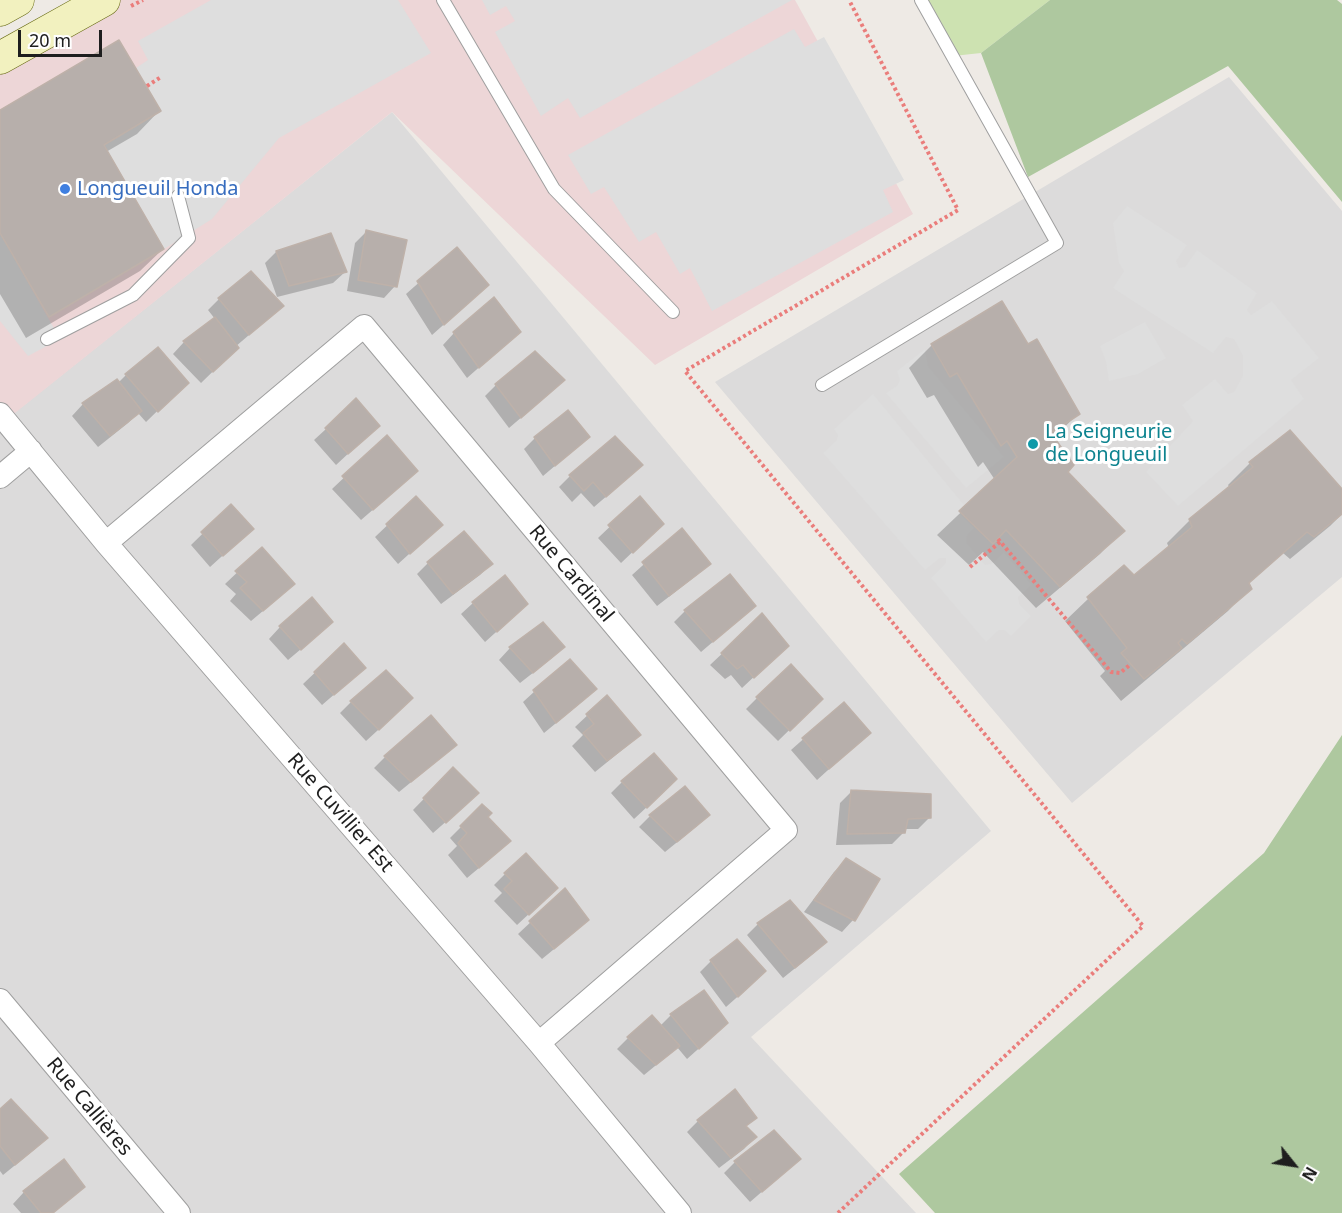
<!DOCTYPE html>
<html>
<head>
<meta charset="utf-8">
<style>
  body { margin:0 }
  #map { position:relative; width:1342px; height:1213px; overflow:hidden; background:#eeeae5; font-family:"Noto Sans",sans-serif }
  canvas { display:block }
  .north { position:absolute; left:1264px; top:1135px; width:60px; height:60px; -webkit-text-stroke:4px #fff; paint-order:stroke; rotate:120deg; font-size:16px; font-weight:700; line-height:24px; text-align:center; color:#1e1e1e }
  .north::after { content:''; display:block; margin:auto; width:21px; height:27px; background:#1e1e1e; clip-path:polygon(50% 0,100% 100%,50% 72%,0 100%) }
  .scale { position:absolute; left:18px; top:30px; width:84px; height:27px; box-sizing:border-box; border:3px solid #1e1e1e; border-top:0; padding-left:8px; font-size:18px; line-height:21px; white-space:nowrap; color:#1e1e1e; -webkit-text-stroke:4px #fff; paint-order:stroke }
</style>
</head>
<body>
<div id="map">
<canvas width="1342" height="1213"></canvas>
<div class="north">N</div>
<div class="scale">20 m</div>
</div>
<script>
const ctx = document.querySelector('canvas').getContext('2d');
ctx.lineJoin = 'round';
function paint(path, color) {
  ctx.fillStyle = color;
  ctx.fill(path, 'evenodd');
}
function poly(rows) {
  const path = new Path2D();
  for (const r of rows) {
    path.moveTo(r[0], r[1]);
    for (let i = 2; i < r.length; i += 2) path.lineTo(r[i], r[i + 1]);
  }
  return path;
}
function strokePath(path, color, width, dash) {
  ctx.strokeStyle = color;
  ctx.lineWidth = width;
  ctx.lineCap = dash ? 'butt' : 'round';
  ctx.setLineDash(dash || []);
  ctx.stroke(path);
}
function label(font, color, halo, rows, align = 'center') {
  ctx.font = font + ' "Noto Sans",sans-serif';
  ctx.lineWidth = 6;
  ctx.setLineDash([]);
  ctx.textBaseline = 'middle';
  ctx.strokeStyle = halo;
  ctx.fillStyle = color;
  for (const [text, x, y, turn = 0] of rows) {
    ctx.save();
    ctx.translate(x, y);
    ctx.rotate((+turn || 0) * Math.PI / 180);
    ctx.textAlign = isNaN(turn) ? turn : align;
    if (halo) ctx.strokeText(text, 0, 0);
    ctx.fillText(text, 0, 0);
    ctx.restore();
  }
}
paint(poly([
  [1229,77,1342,211,1342,577,1072,803,715,382],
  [392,112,991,831,751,1037,916,1213,0,1213,0,414,5,420]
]), '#dcdbdb');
paint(poly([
  [104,0,795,0,913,214,655,365,392,112,5,421,0,414,0,58]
]), '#edd6d7');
paint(poly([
  [921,0,1050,0,981,53,953,56]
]), '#cde2b1');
paint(poly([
  [1050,0,1337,0,1342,4,1342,202,1228,66,1028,177,981,53],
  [1342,735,1342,1213,935,1213,899,1174,1264,853]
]), '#aec89f');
paint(poly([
  [211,0,398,0,431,53,279,138,212,219,164,249,104,145,161,111,136,68,148,60,138,41],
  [482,0,792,0,580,118,568,98,541,116,495,32,515,21,506,6,490,15],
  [794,29,805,47,824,37,904,180,883,190,893,212,712,311,690,268,680,274,656,232,639,242,604,187,591,194,568,155],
  [1127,206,1187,245,1176,261,1179,268,1185,267,1197,250,1257,293,1247,310,1251,315,1272,301,1319,358,1291,380,1304,399,1178,506,1146,472,1193,421,1182,405,1215,379,1228,394,1234,392,1243,376,1243,356,1234,339,1226,337,1213,353,1113,288,1124,271,1119,263,1113,223],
  [0,233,60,339,28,356,0,321],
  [1145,322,1166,358,1138,374,1109,381,1106,361,1100,346],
  [925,349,928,366,1004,457,966,488,886,393,897,386,900,380,897,371],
  [873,394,964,505,959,512,974,528,967,536,966,542,985,565,991,564,1004,552,1032,585,1018,597,1019,604,1031,616,1011,636,1004,630,999,630,986,642,931,578,946,563,946,558,940,558,925,570,823,453,837,440,838,435,834,429]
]), '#dedede');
paint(poly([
  [159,111,137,134,106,152,163,249,140,271,26,338,0,294,0,112],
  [366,232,395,286,384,298,347,291,355,243],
  [331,235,345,272,333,283,277,297,265,263,276,252],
  [457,249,476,296,432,335,406,294],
  [219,299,270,317,235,347,237,348,201,383,173,354,184,342,215,319,208,310],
  [519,332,467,378,443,345,454,333],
  [932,345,1027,346,1078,414,1053,438,1066,472,1122,531,1100,554,1036,608,983,552,969,565,937,535,995,480,983,462,978,467,934,395,927,398,909,368],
  [126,375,187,382,146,422,138,413,128,423,98,447,72,416,83,404,118,383],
  [496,385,551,392,509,428,485,396],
  [326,429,366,437,336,465,314,440],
  [387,437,405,482,361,520,332,489],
  [535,438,576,448,543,476,524,449],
  [1250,463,1342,492,1342,514,1330,526,1290,559,1283,553,1248,584,1250,588,1228,611,1121,701,1100,676,1105,671,1065,621,1088,599,1124,567,1134,577,1169,548,1167,543,1190,520,1230,488,1228,485],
  [570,476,630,476,594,507,581,493,572,502,559,487],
  [416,498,429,536,398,564,375,537],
  [640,498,662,524,621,563,598,538],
  [231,506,252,529,210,567,191,545],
  [681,531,709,563,697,575,657,606,632,575],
  [262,549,282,595,251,621,230,601,236,594,225,584],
  [428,563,491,564,480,575,441,604,417,574],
  [505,577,515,615,485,642,461,614,473,603],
  [685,611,742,617,701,652,674,622],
  [762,616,775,657,742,688,731,675,725,679,710,665],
  [280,627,320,633,288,660,269,639],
  [344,645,352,679,322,705,303,684],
  [563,646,552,658,520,683,499,660,510,648],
  [595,689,584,700,544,733,523,702,535,691],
  [607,697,639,735,627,746,595,772,572,746,583,735,575,727],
  [757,698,821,699,778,741,746,709],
  [351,702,400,710,366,741,340,713],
  [843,704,869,733,817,780,791,750],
  [455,745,443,756,399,792,374,768,385,757],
  [453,769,466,804,433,833,413,810],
  [622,782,664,791,634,819,611,793],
  [851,792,929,818,918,829,904,829,903,833,892,844,836,845,840,803],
  [482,806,486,818,509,841,498,852,467,878,448,855,457,846,450,838],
  [708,815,697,826,665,852,639,827,650,816],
  [846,860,878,880,853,920,842,932,804,912,834,872],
  [505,874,545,899,517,925,494,901,502,893,494,885],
  [564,891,576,931,542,959,518,934],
  [758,924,825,942,814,953,783,978,747,935],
  [711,961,753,983,726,1007,700,972],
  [703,992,715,1034,687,1059,677,1047,666,1057,644,1075,617,1049,628,1038,660,1026,671,1015],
  [0,1111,46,1138,35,1149,3,1175,0,1171],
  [755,1117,745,1127,755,1137,744,1149,719,1168,687,1132,698,1121],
  [735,1162,787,1170,750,1202,724,1173],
  [83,1187,53,1213,21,1213,13,1204,24,1192]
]), '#0003');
const building = poly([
  [119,40,161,111,104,145,164,249,49,317,0,233,0,110,119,40],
  [366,230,407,240,397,287,358,280,366,230],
  [331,233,347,272,289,286,276,251,331,233],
  [457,247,489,285,444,325,417,281,457,247],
  [251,271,284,306,249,335,218,298,251,271],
  [494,297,521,332,479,368,453,332,494,297],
  [1002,301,1028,344,1037,339,1080,414,1051,433,1074,465,1068,472,1125,531,1060,587,1006,530,993,544,959,511,1017,457,1007,441,1001,446,957,373,950,377,931,344,1002,301],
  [215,317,239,348,213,372,183,341,215,317],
  [158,347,189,383,158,412,125,374,158,347],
  [535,351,565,380,521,418,495,384,535,351],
  [117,379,142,411,110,436,82,403,117,379],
  [356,398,380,426,348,454,325,428,356,398],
  [568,410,590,437,555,466,534,437,568,410],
  [1290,430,1342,489,1342,514,1314,537,1307,532,1249,583,1252,589,1187,644,1182,639,1178,643,1182,648,1144,679,1121,653,1127,648,1087,597,1124,565,1134,575,1192,527,1189,519,1253,467,1249,462,1290,430],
  [387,435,418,471,373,510,342,476,387,435],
  [615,436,643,465,606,497,593,482,584,491,569,475,615,436],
  [416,496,443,525,410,554,386,524,416,496],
  [640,496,664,524,633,553,608,525,640,496],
  [231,504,254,529,223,556,201,532,231,504],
  [682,528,711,564,669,596,642,562,682,528],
  [464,531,493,564,453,594,427,562,464,531],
  [262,547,295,584,263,611,240,588,247,582,235,571,262,547],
  [730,574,756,606,713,642,684,610,730,574],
  [505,575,528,604,497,632,472,602,505,575],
  [312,597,333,622,301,650,279,626,312,597],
  [762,613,789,646,754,678,743,665,737,669,721,653,762,613],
  [543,622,565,647,533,673,509,647,543,622],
  [344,643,366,668,334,695,314,672,344,643],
  [570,659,597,689,556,723,533,690,570,659],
  [791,664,823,699,790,731,756,697,791,664],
  [386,670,413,698,379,730,350,701,386,670],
  [607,695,641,735,607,761,583,733,594,724,586,714,607,695],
  [844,702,871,733,829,769,802,738,844,702],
  [431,715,457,745,411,782,384,756,431,715],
  [654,753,677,779,647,808,621,781,654,753],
  [453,767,479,793,446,823,423,798,453,767],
  [685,786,710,815,677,842,649,815,685,786],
  [851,790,931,794,931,818,908,819,905,833,847,834,851,790],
  [482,804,492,813,488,817,511,841,479,868,458,843,467,833,460,826,482,804],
  [526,853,558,888,529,915,504,889,512,881,504,873,526,853],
  [846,858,880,879,855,921,814,900,846,858],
  [565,888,589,920,554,949,529,921,565,888],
  [790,900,827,942,795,968,757,923,790,900],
  [737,939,766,971,738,997,710,960,737,939],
  [704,990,728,1023,699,1049,670,1014,704,990],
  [652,1015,680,1046,656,1065,627,1037,652,1015],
  [735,1089,757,1118,746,1126,757,1137,731,1158,697,1120,735,1089],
  [11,1099,48,1138,15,1165,0,1146,0,1109,11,1099],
  [774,1130,801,1159,762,1192,734,1161,774,1130],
  [64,1159,85,1187,53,1213,41,1213,23,1191,64,1159]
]);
paint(building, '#b7afab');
strokePath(building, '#beb1a9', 1.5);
const service = poly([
  [443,0,554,189,673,312],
  [47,339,133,295,189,238,178,196],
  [822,385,1057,243,921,0]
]);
const minor = poly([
  [0,414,106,543,539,1043,680,1213],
  [0,477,31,451],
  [106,543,364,326,786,830,539,1043],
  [0,1000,179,1213]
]);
const secondary = poly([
  [0,10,18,0],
  [0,58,104,0]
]);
strokePath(service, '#9f9f9f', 14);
strokePath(minor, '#9f9f9f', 24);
strokePath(secondary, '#666911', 33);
strokePath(poly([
  [131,6,143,0],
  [147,86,161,77],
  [998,539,1111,672,1120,673,1131,664],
  [970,567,1000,542],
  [838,1213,1143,926,685,371,958,210,849,0]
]), '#ea7d7b', 4, [3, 3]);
strokePath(service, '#fff', 12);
strokePath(minor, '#fff', 22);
strokePath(secondary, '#f2f1bf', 32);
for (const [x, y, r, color] of [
  [65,189,6,"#3f7fe0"],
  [1033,444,6,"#0f9aa8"]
]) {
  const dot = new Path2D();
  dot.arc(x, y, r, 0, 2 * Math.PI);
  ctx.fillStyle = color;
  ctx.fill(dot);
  strokePath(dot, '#fff', 2);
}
label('20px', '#366cbe', '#fff', [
  ["Longueuil Honda",77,189]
], 'left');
label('20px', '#0d838f', '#fff', [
  ["La Seigneurie",1045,432],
  ["de Longueuil",1045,455]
], 'left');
label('20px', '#1e1e1e', '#fff', [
  ["Rue Cardinal",571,574,50],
  ["Rue Cuvillier Est",340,813,49],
  ["Rue Callières",89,1107,50]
]);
</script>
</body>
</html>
